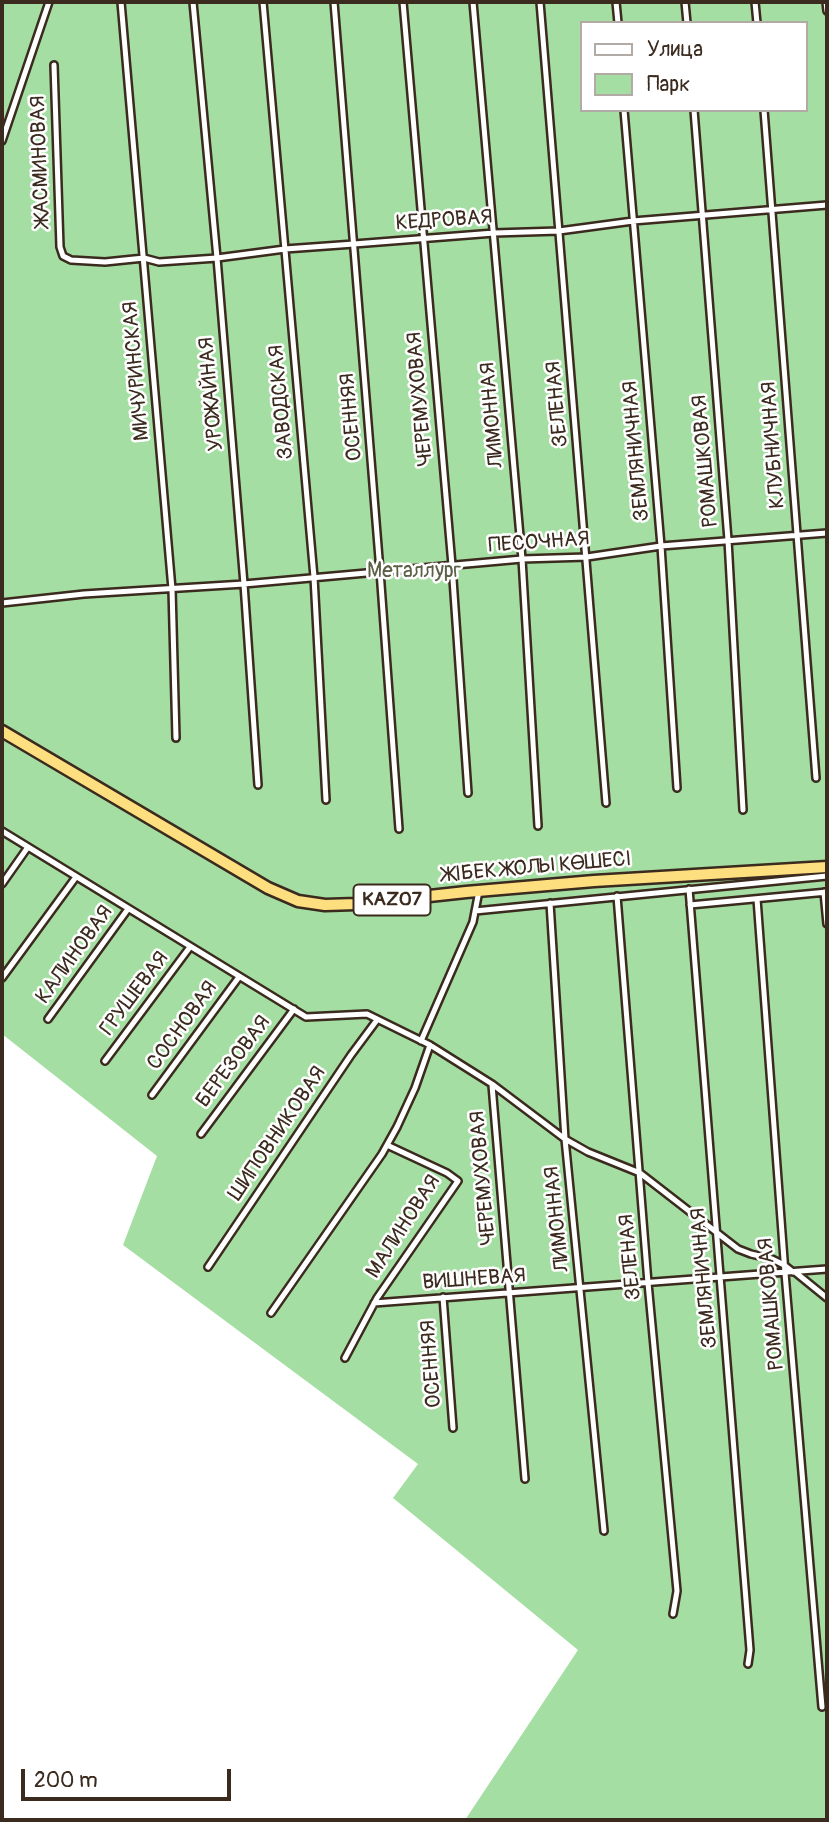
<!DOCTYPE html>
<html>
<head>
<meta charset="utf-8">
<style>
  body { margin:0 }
  #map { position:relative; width:829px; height:1822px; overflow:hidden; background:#fff; font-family:Pangolin,sans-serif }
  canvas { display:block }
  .frame { position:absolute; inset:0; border:4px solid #3b2a1e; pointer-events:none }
  .legend { position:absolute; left:580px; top:21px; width:228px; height:91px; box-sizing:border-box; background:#fff; border:2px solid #b1aaa5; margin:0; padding:9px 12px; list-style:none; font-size:21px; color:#3b2a1e }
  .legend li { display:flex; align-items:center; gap:14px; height:35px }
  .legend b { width:35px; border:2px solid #b1aaa5 }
  .scale { position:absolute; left:21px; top:1769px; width:210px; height:32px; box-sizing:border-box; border:4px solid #3b2a1e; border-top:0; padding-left:9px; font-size:21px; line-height:24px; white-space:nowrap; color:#3b2a1e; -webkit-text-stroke:5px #fff; paint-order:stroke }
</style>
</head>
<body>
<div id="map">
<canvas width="829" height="1822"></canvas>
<div class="frame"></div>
<ul class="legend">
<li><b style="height:9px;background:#fff"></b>Улица</li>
<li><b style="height:19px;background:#a5dea3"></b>Парк</li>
</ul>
<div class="scale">200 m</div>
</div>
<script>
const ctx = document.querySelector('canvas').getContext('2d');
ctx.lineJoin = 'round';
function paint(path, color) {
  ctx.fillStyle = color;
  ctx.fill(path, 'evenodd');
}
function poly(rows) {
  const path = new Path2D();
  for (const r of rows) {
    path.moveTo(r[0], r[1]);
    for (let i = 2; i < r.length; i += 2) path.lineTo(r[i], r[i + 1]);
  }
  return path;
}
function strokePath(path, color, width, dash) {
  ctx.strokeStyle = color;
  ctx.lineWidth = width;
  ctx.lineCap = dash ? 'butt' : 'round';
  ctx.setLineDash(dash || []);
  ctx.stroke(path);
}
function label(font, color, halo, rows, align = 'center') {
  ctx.font = font + ' Pangolin,sans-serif';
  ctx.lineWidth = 5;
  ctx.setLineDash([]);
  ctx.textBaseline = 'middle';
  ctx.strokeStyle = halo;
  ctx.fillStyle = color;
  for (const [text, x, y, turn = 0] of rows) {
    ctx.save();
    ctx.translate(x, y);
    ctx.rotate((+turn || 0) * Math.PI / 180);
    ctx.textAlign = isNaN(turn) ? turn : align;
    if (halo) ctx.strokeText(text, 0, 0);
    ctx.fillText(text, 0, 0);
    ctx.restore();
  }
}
paint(poly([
  [2,2,827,2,827,1820,465,1820,578,1650,393,1498,418,1464,123,1245,157,1156,2,1034],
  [582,23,806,23,806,110,582,110]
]), '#a5dea3');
const minor = poly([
  [121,2,172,589,176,738],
  [193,2,217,258,244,584,258,785],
  [263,2,314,577,326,800],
  [334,2,380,571,399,829],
  [403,2,452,565,468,793],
  [473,2,522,559,538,826],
  [540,2,606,803],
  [616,2,618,23],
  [685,2,687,23],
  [755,2,757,23],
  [826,2,827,11],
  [54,65,60,247,63,256,71,260,105,262,144,258,159,262,217,258,285,249,354,244,494,233,559,231,633,221,827,205],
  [624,110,661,546,677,788],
  [694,110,728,540,743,810],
  [764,110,816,778],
  [2,141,49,2],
  [2,603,84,594,244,584,522,559,587,557,661,546,827,533],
  [2,831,306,1017,367,1014,430,1045,492,1084,565,1139,588,1152,640,1173,738,1249,751,1254,772,1259,784,1265,793,1272],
  [2,884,28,847],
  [689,889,750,1650,748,1664],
  [824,892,827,924],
  [617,896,648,1283,677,1591,673,1614],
  [757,899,785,1273,822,1707],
  [550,903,565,1139,604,1531],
  [690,905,827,892],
  [475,911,827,876],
  [2,978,76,877],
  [48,1019,128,909],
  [421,1041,473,922,479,891],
  [105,1061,190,947],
  [492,1085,525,1479],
  [152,1095,239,977],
  [201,1134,294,1009],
  [208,1267,351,1055,377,1020],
  [795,1272,827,1298],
  [443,1297,453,1428],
  [374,1303,827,1269],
  [271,1313,382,1154,397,1127,415,1088,430,1045],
  [345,1358,377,1298,458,1181,447,1173,387,1145]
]);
const trunk = poly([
  [2,731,268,888,298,901,325,905,356,904,466,892,594,881,827,867]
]);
strokePath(minor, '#3b2a1e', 10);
strokePath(trunk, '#3b2a1e', 15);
strokePath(minor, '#fff', 5);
strokePath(trunk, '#fedf80', 10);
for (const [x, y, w] of [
  [392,900,77]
]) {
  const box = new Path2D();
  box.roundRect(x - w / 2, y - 15.5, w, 31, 5);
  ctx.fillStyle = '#fff';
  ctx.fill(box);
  strokePath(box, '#3b2a1e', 2);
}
label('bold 19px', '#3b2a1e', null, [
  ["KAZ07",392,900]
]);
label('21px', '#3b2a1e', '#fff', [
  ["ЖАСМИНОВАЯ",41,161,-92],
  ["КЕДРОВАЯ",444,221,-4],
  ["МИЧУРИНСКАЯ",137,371,-95],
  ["УРОЖАЙНАЯ",212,394,-95],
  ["ЧЕРЕМУХОВАЯ",421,399,-95],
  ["ЗАВОДСКАЯ",282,402,-95],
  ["ЗЕЛЕНАЯ",558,404,-95],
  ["ЛИМОННАЯ",493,415,-95],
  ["ОСЕННЯЯ",352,417,-95],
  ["КЛУБНИЧНАЯ",774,445,-94],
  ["ЗЕМЛЯНИЧНАЯ",637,451,-95],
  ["РОМАШКОВАЯ",706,461,-95],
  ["ПЕСОЧНАЯ",539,543,-4],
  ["ЖІБЕК ЖОЛЫ КӨШЕСІ",537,868,-5],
  ["КАЛИНОВАЯ",75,955,-54],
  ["ГРУШЕВАЯ",135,994,-53],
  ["СОСНОВАЯ",183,1026,-54],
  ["БЕРЕЗОВАЯ",234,1062,-53],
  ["ШИПОВНИКОВАЯ",278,1134,-56],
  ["ЧЕРЕМУХОВАЯ",484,1178,-95],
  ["ЛИМОННАЯ",558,1219,-96],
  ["МАЛИНОВАЯ",404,1227,-57],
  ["ЗЕЛЕНАЯ",631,1257,-95],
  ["ЗЕМЛЯНИЧНАЯ",705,1278,-95],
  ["ВИШНЕВАЯ",474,1280,-4],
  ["РОМАШКОВАЯ",772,1304,-95],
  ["ОСЕННЯЯ",432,1364,-94]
]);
label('21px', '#5b6046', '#fff', [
  ["Металлург",414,572]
]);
</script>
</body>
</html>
